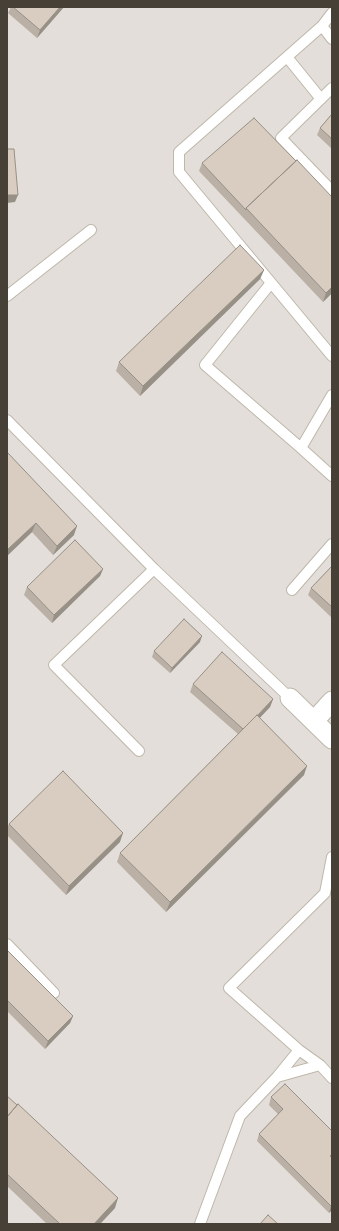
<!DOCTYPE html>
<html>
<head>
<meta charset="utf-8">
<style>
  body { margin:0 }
  #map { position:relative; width:339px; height:1231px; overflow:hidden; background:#f3efe8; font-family:Rubik,sans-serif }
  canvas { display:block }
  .frame { position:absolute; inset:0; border:8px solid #464036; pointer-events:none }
</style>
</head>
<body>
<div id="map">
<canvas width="339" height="1231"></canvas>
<div class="frame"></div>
</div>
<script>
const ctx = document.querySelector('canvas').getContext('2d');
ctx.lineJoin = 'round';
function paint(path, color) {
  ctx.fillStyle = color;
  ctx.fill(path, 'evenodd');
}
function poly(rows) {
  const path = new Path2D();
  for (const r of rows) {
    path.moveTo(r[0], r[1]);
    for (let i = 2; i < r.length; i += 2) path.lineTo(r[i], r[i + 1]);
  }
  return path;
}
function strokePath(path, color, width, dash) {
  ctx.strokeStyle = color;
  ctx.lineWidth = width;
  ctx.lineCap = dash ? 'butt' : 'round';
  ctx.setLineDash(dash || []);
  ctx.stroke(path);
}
paint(poly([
  [7,7,332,7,332,1224,7,1224]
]), '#e3ded9');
const service = poly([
  [332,13,322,26,179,152,179,172,332,356],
  [322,26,332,39],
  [287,57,321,99],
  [332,88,281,138,332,191],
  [271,283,205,365,301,448],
  [7,296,91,230],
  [332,395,301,448,332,476],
  [7,420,154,569,290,698],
  [292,590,332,544],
  [139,751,54,665,154,569],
  [7,944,54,993],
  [299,1050,229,988,325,893,332,857],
  [277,1077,299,1050,320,1065],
  [200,1224,240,1116,277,1077,320,1065,332,1078]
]);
const minor = poly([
  [290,698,332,739],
  [314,721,332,701]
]);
strokePath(service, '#beb7aa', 12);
strokePath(minor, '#beb7aa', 21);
strokePath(service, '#fff', 10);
strokePath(minor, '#fff', 19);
paint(poly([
  [11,7,64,7,37,38,8,13],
  [332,114,332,149,317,135,320,128],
  [202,163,332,293,323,302,199,171],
  [264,270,260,279,140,396,116,371,119,362],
  [7,452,74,535,53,555,32,532,7,556],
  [332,566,332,618,308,595,311,588],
  [103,569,100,576,52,623,24,595,27,587],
  [200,642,170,673,152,657,154,651],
  [193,684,273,699,270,707,259,718,304,775,166,912,117,862,120,853,238,734,190,692],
  [9,824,120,842,66,895,7,835,7,828],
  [7,950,73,1016,70,1023,45,1049,7,1011],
  [7,1096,115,1208,100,1224,47,1224,7,1186],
  [271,1097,332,1131,332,1210,329,1213,257,1141,259,1134,278,1114,269,1105]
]), '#bab0a5');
paint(poly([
  [60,7,64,7,37,38,40,30],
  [7,195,18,195,15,202,7,203],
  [264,270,260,279,140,396,143,386],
  [332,287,332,293,323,302,326,293],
  [36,523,32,532,7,556,7,550],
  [77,526,74,535,53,555,57,546],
  [103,569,100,576,52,623,54,615],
  [202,636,200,642,170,673,172,668],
  [273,699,270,707,242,737,244,730],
  [307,766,304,775,166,912,170,902],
  [123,833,120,842,66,895,69,886],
  [73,1016,70,1023,45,1049,48,1041],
  [118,1198,115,1208,100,1224,94,1224],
  [332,1205,332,1210,329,1213,331,1206]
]), '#979086');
const building = poly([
  [13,7,60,7,40,30,13,7],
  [332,114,332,139,320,128,332,114],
  [254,118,296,161,246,208,246,210,202,163,254,118],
  [7,149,14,149,18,195,7,195,7,149],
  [297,160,332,197,332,287,326,293,246,208,297,160],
  [240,245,264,270,143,386,119,362,240,245],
  [7,452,77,526,57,546,36,523,7,550,7,452],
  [75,540,103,569,54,615,27,587,75,540],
  [332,566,332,607,311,588,332,566],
  [184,619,202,636,172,668,154,651,184,619],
  [222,652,273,699,257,716,257,715,243,729,193,684,222,652],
  [257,715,307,766,170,902,120,853,257,715],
  [63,771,123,833,69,886,9,824,63,771],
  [7,950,73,1016,48,1041,7,1000,7,950],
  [285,1084,332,1131,332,1155,330,1156,332,1158,332,1205,331,1206,259,1134,283,1109,271,1097,285,1084],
  [7,1096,17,1105,7,1117,7,1096],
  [18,1104,118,1198,94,1224,60,1224,7,1174,7,1117,18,1104],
  [268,1215,278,1224,260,1224,268,1215]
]);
paint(building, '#d8cdc0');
strokePath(building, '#979086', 1);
</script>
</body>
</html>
